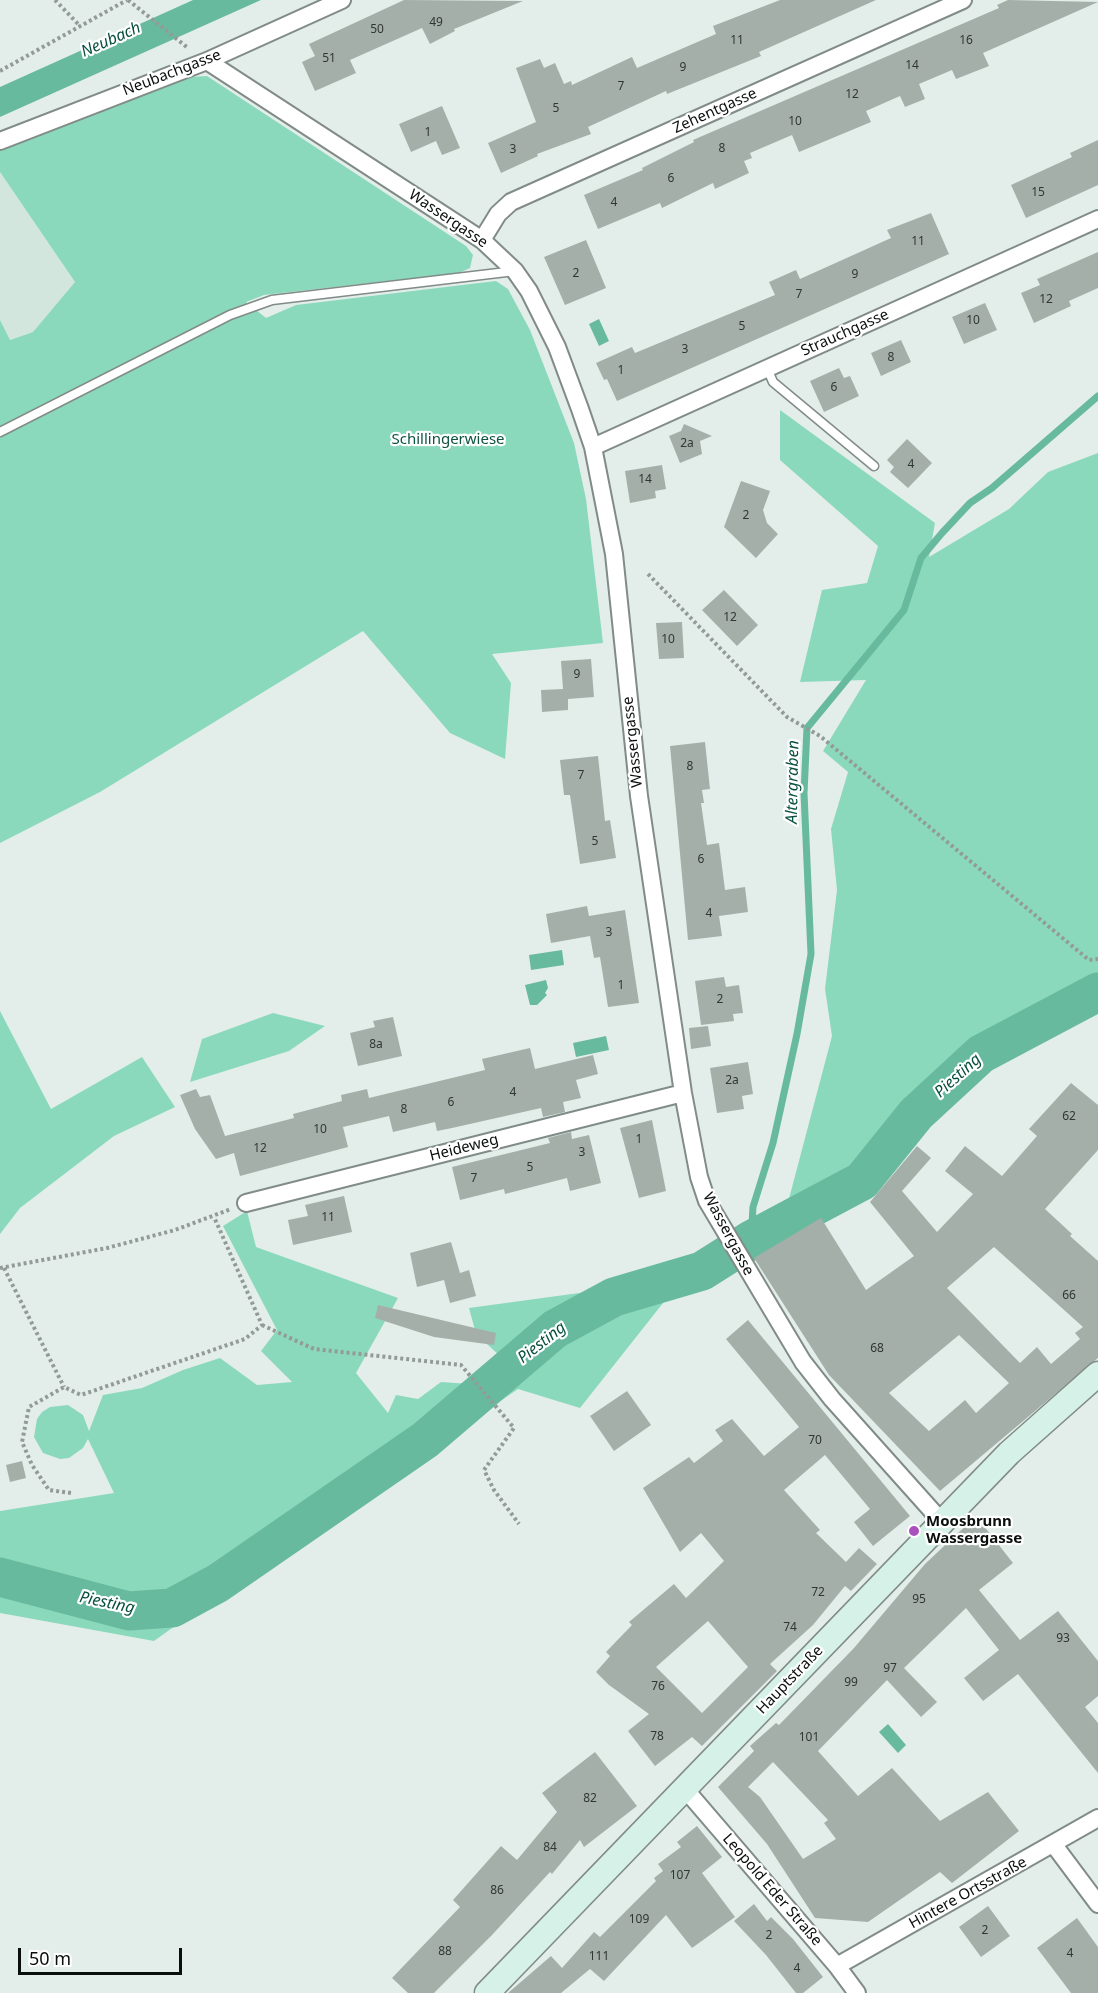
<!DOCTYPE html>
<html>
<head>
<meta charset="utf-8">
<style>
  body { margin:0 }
  #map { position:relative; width:1098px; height:1993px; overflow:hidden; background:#e3eeea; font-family:"Noto Sans",sans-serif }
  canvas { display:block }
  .scale { position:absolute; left:18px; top:1948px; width:164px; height:27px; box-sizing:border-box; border:3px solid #0a0e0c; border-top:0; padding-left:8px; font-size:18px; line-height:21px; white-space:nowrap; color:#0a0e0c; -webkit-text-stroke:4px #fff; paint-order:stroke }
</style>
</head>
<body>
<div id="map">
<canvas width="1098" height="1993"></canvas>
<div class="scale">50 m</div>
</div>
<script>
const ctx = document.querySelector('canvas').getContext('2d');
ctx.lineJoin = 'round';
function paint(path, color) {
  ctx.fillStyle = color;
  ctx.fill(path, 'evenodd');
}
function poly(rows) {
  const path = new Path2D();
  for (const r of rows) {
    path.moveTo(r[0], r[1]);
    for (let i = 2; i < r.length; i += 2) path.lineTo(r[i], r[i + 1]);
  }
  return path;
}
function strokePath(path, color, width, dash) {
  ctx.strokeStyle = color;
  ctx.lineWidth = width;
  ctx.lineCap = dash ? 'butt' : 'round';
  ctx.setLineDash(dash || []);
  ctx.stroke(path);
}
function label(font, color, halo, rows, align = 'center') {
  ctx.font = font + ' "Noto Sans",sans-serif';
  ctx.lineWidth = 4.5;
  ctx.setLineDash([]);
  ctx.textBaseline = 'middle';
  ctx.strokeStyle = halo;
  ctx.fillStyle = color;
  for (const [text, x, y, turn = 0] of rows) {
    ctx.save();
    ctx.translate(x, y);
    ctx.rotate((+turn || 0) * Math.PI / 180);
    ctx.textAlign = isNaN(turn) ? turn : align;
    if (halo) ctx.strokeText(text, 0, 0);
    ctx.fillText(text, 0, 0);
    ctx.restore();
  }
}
paint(poly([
  [0,172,75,282,33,332,9,340,0,320]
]), '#d2e6de');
paint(poly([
  [207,76,466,246,473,255,470,268,459,273,264,295,246,302,266,318,296,305,496,281,508,289,530,330,574,443,586,499,603,643,492,654,511,683,505,759,450,733,363,631,100,792,0,843,0,320,10,340,33,332,75,282,0,172,0,151,54,125,190,77],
  [780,410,935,523,929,557,1009,509,1048,472,1098,453,1098,980,965,1050,850,1175,786,1210,832,1036,825,989,837,890,831,829,848,772,823,751,866,680,800,682,822,590,867,583,878,546,780,460],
  [0,1011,51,1109,142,1057,175,1107,114,1136,20,1208,0,1234],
  [273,1013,325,1026,289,1051,190,1082,202,1039],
  [247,1211,256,1247,398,1298,356,1373,388,1413,396,1395,418,1399,441,1382,470,1384,500,1356,476,1334,469,1308,682,1279,580,1408,518,1389,249,1573,154,1641,0,1613,0,1511,114,1493,88,1439,83,1448,69,1458,60,1459,43,1453,34,1437,37,1419,42,1412,50,1407,68,1405,83,1415,89,1431,103,1395,142,1388,183,1370,220,1358,257,1385,292,1382,261,1351,277,1330,223,1226]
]), '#8bd9bd');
paint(poly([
  [193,0,261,0,0,117,0,87],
  [599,319,609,341,599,346,589,324],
  [562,950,564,965,531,970,529,955],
  [546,980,548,988,545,993,547,995,537,1005,530,1005,525,985],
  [606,1036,609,1050,576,1057,573,1043],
  [888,1724,906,1745,898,1753,879,1732]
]), '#68ba9f');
strokePath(poly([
  [751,1240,753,1207,773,1143,797,1034,811,954,804,793,807,728,904,610,921,558,942,533,970,503,992,488,1098,396]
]), '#68ba9f', 7);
strokePath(poly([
  [0,1577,129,1611,172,1608,218,1583,425,1440,555,1329,614,1297,702,1271,751,1240,862,1181,916,1114,981,1054,1098,992]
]), '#68ba9f', 39);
paint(poly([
  [404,0,523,1,454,29,455,31,430,44,422,28,350,60,356,73,315,91,302,62,315,56,309,44],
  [780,0,876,0,759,52,761,56,667,94,666,91,588,127,591,134,537,154,538,156,501,173,488,143,536,122,516,68,540,59,544,68,555,63,564,84,571,81,572,85,632,57,637,68,716,34,713,26],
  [1008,0,1098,2,983,53,989,66,956,79,952,70,919,84,925,99,905,107,900,96,866,111,871,122,799,152,792,135,750,153,752,158,744,161,749,173,715,189,713,183,662,208,660,203,598,229,584,195,643,170,642,168,694,142,693,140,999,8,997,5],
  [442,106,460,148,442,155,436,141,411,152,399,124],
  [1098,140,1098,185,1026,218,1011,185,1072,157,1070,153],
  [931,213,949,254,617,401,607,379,604,380,596,363,632,347,635,353,775,295,769,282,796,270,800,279,891,238,887,230],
  [586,240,606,288,565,305,544,257],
  [1098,252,1098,288,1069,301,1071,306,1034,323,1021,293,1040,285,1037,279],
  [985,303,997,330,964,344,952,317],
  [901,340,911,362,881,376,871,353],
  [839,368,844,378,850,376,859,396,824,412,810,381],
  [684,424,712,436,700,441,702,454,680,463,669,436,681,431],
  [907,439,932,463,908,488,890,472,894,467,887,460],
  [662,465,666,489,655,491,656,498,630,503,625,471],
  [741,481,770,491,763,510,767,523,778,534,756,558,724,527],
  [724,590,758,625,737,646,702,610],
  [682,622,684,658,659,659,656,623],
  [591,659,594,697,568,699,568,710,542,712,541,690,563,689,561,661],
  [705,742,710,789,702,790,704,803,701,803,707,845,719,843,725,890,745,887,748,912,719,916,722,936,688,940,670,746],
  [598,756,605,821,610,820,616,858,580,864,570,795,564,795,560,760],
  [587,906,589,916,625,910,639,1003,608,1007,600,957,594,958,590,936,551,943,546,914],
  [724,977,726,987,739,985,743,1013,733,1014,734,1021,701,1025,695,981],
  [393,1017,402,1056,358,1066,350,1033,375,1027,373,1021],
  [708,1026,711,1046,691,1049,689,1028],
  [530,1048,535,1069,593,1055,598,1074,576,1080,581,1098,563,1102,565,1112,543,1117,541,1108,452,1128,437,1131,435,1122,393,1132,389,1116,343,1127,348,1147,240,1176,234,1153,216,1159,195,1129,180,1095,196,1089,200,1097,210,1095,225,1136,294,1118,293,1114,342,1101,341,1095,367,1089,369,1098,485,1070,482,1059],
  [748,1062,753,1094,742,1096,744,1109,717,1113,710,1068],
  [1071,1083,1098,1105,1098,1150,1045,1209,1072,1234,1070,1236,1098,1261,1098,1358,940,1491,829,1375,754,1258,821,1218,866,1290,914,1256,870,1202,917,1146,931,1158,902,1191,937,1232,973,1194,945,1171,965,1146,1002,1176,1037,1136,1029,1129],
  [994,1247,1083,1327,1075,1333,1080,1339,1051,1364,1037,1347,1020,1363,947,1288],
  [959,1335,1009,1383,976,1413,965,1400,929,1431,889,1393],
  [652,1120,666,1191,639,1198,620,1128],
  [571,1132,572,1139,589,1135,601,1183,570,1191,567,1178,505,1194,504,1189,460,1200,452,1167,550,1143,548,1138],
  [344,1196,352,1232,293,1245,288,1220,308,1216,305,1205],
  [451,1242,460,1273,469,1270,476,1296,450,1303,444,1280,417,1287,410,1253],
  [378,1305,496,1333,494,1345,434,1337,375,1318],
  [748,1320,910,1516,873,1546,854,1522,870,1509,825,1455,784,1490,820,1530,816,1533,846,1562,859,1548,877,1564,851,1591,845,1586,813,1625,770,1664,777,1671,702,1746,692,1737,655,1766,628,1731,649,1714,609,1685,596,1672,610,1656,606,1652,632,1625,629,1622,674,1584,686,1598,724,1561,701,1533,680,1552,643,1488,689,1457,694,1463,723,1441,715,1430,732,1419,764,1456,799,1427,726,1339],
  [708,1621,748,1667,702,1713,656,1667],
  [627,1391,651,1425,614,1451,590,1416],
  [22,1461,26,1478,10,1482,6,1465],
  [976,1516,1013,1563,979,1590,1020,1640,1058,1611,1098,1661,1098,1696,1085,1707,1098,1723,1098,1773,1018,1674,983,1701,964,1678,999,1650,966,1608,904,1668,937,1702,921,1717,887,1680,818,1751,858,1796,892,1768,940,1821,988,1792,1019,1831,952,1883,940,1872,868,1922,815,1918,767,1844,718,1787,754,1751,750,1746,776,1723,779,1725,854,1648,925,1564],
  [773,1762,828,1820,824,1823,836,1839,803,1859,760,1797,748,1787],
  [595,1752,637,1806,584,1847,580,1840,552,1874,550,1872,492,1935,434,1993,408,1993,392,1978,460,1907,453,1900,501,1846,517,1860,557,1812,542,1793],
  [697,1826,722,1857,702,1873,735,1917,692,1948,666,1915,604,1981,590,1969,561,1993,508,1993,551,1956,562,1968,594,1932,600,1937,656,1881,654,1878,663,1871,658,1864,681,1847,677,1842],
  [754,1904,767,1921,771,1917,793,1939,823,1977,803,1993,796,1993,766,1955,734,1921],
  [988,1906,1010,1936,981,1957,959,1927],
  [1077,1918,1098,1947,1098,1993,1071,1993,1037,1948]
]), '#a4afaa');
const service = poly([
  [767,368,773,382,874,466],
  [0,432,230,315,272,300,515,271]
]);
const minor = poly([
  [207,61,482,240,515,271,529,291,557,347,580,409,593,447,614,554,639,796,683,1093,699,1177,707,1201,803,1362,832,1399,942,1522],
  [0,141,207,61,342,0],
  [482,240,498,214,511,202,963,0],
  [593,447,1098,219],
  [246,1203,683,1093],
  [685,1789,837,1966,857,1993],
  [1054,1845,1098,1904],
  [837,1966,1098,1818]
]);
const secondary = poly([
  [487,1993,1009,1453,1098,1374]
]);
strokePath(service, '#818b87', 11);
strokePath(minor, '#818b87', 20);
strokePath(secondary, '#818b87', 27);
strokePath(poly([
  [55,0,80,26],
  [128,0,188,48],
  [0,71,127,0],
  [648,574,787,717,820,736,1089,960,1098,959],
  [0,1268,107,1248,175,1230,231,1209],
  [4,1268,64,1387],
  [262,1325,314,1349,461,1365,514,1428,484,1470,494,1490,519,1524],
  [71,1493,49,1490,32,1465,22,1442,29,1407,64,1387,81,1395,245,1339,262,1325,214,1217]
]), '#939b98', 4, [3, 3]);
strokePath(service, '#fff', 8);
strokePath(minor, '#fff', 16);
strokePath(secondary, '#d6f2e8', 24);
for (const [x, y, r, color] of [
  [914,1531,6,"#a950bd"]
]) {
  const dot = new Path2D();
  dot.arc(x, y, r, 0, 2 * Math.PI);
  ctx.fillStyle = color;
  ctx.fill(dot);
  strokePath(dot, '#fff', 2);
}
label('12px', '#303634', null, [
  ["49",436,23],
  ["50",377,30],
  ["11",737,41],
  ["16",966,41],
  ["51",329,59],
  ["14",912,66],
  ["9",683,68],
  ["7",621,87],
  ["12",852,95],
  ["5",556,109],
  ["10",795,122],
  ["1",428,133],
  ["8",722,149],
  ["3",513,150],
  ["6",671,179],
  ["15",1038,193],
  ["4",614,203],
  ["11",918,242],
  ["2",576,274],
  ["9",855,275],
  ["7",799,295],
  ["12",1046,300],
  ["10",973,321],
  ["5",742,327],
  ["3",685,350],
  ["8",891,358],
  ["1",621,371],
  ["6",834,388],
  ["2a",687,444],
  ["4",911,465],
  ["14",645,480],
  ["2",746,516],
  ["12",730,618],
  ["10",668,640],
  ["9",577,675],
  ["8",690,767],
  ["7",581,776],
  ["5",595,842],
  ["6",701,860],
  ["4",709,914],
  ["3",609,933],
  ["1",621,986],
  ["2",720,1000],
  ["8a",376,1045],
  ["2a",732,1081],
  ["4",513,1093],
  ["6",451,1103],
  ["8",404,1110],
  ["62",1069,1117],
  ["10",320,1130],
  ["1",639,1140],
  ["12",260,1149],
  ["3",582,1153],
  ["5",530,1168],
  ["7",474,1179],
  ["11",328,1218],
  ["66",1069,1296],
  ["68",877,1349],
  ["70",815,1441],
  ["72",818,1593],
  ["95",919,1600],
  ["74",790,1628],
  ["93",1063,1639],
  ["97",890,1669],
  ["99",851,1683],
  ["76",658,1687],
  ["78",657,1737],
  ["101",809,1738],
  ["82",590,1799],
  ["84",550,1848],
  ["107",680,1876],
  ["86",497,1891],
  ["109",639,1920],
  ["2",985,1931],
  ["2",769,1936],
  ["88",445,1952],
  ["4",1070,1954],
  ["111",599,1957],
  ["4",797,1969]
]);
label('15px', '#0a0e0c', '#fff', [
  ["Neubachgasse",172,73,-21],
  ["Zehentgasse",715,111,-24],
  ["Wassergasse",448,219,34],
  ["Strauchgasse",845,333,-24],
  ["Wassergasse",633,742,-96],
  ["Heideweg",464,1148,-14],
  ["Wassergasse",728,1234,62],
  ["Hauptstraße",790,1680,-46],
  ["Leopold Eder Straße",772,1890,49],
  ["Hintere Ortsstraße",968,1893,-29]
]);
label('15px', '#0d5340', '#fff', [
  ["Schillingerwiese",448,440]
]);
label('bold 15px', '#0a0e0c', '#fff', [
  ["Moosbrunn",926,1522],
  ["Wassergasse",926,1539]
], 'left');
label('italic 16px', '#08503e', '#fff', [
  ["Neubach",111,40,-24],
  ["Altergraben",793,782,-89],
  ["Piesting",958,1076,-42],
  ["Piesting",542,1343,-38],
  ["Piesting",107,1603,12]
]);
</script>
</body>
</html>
